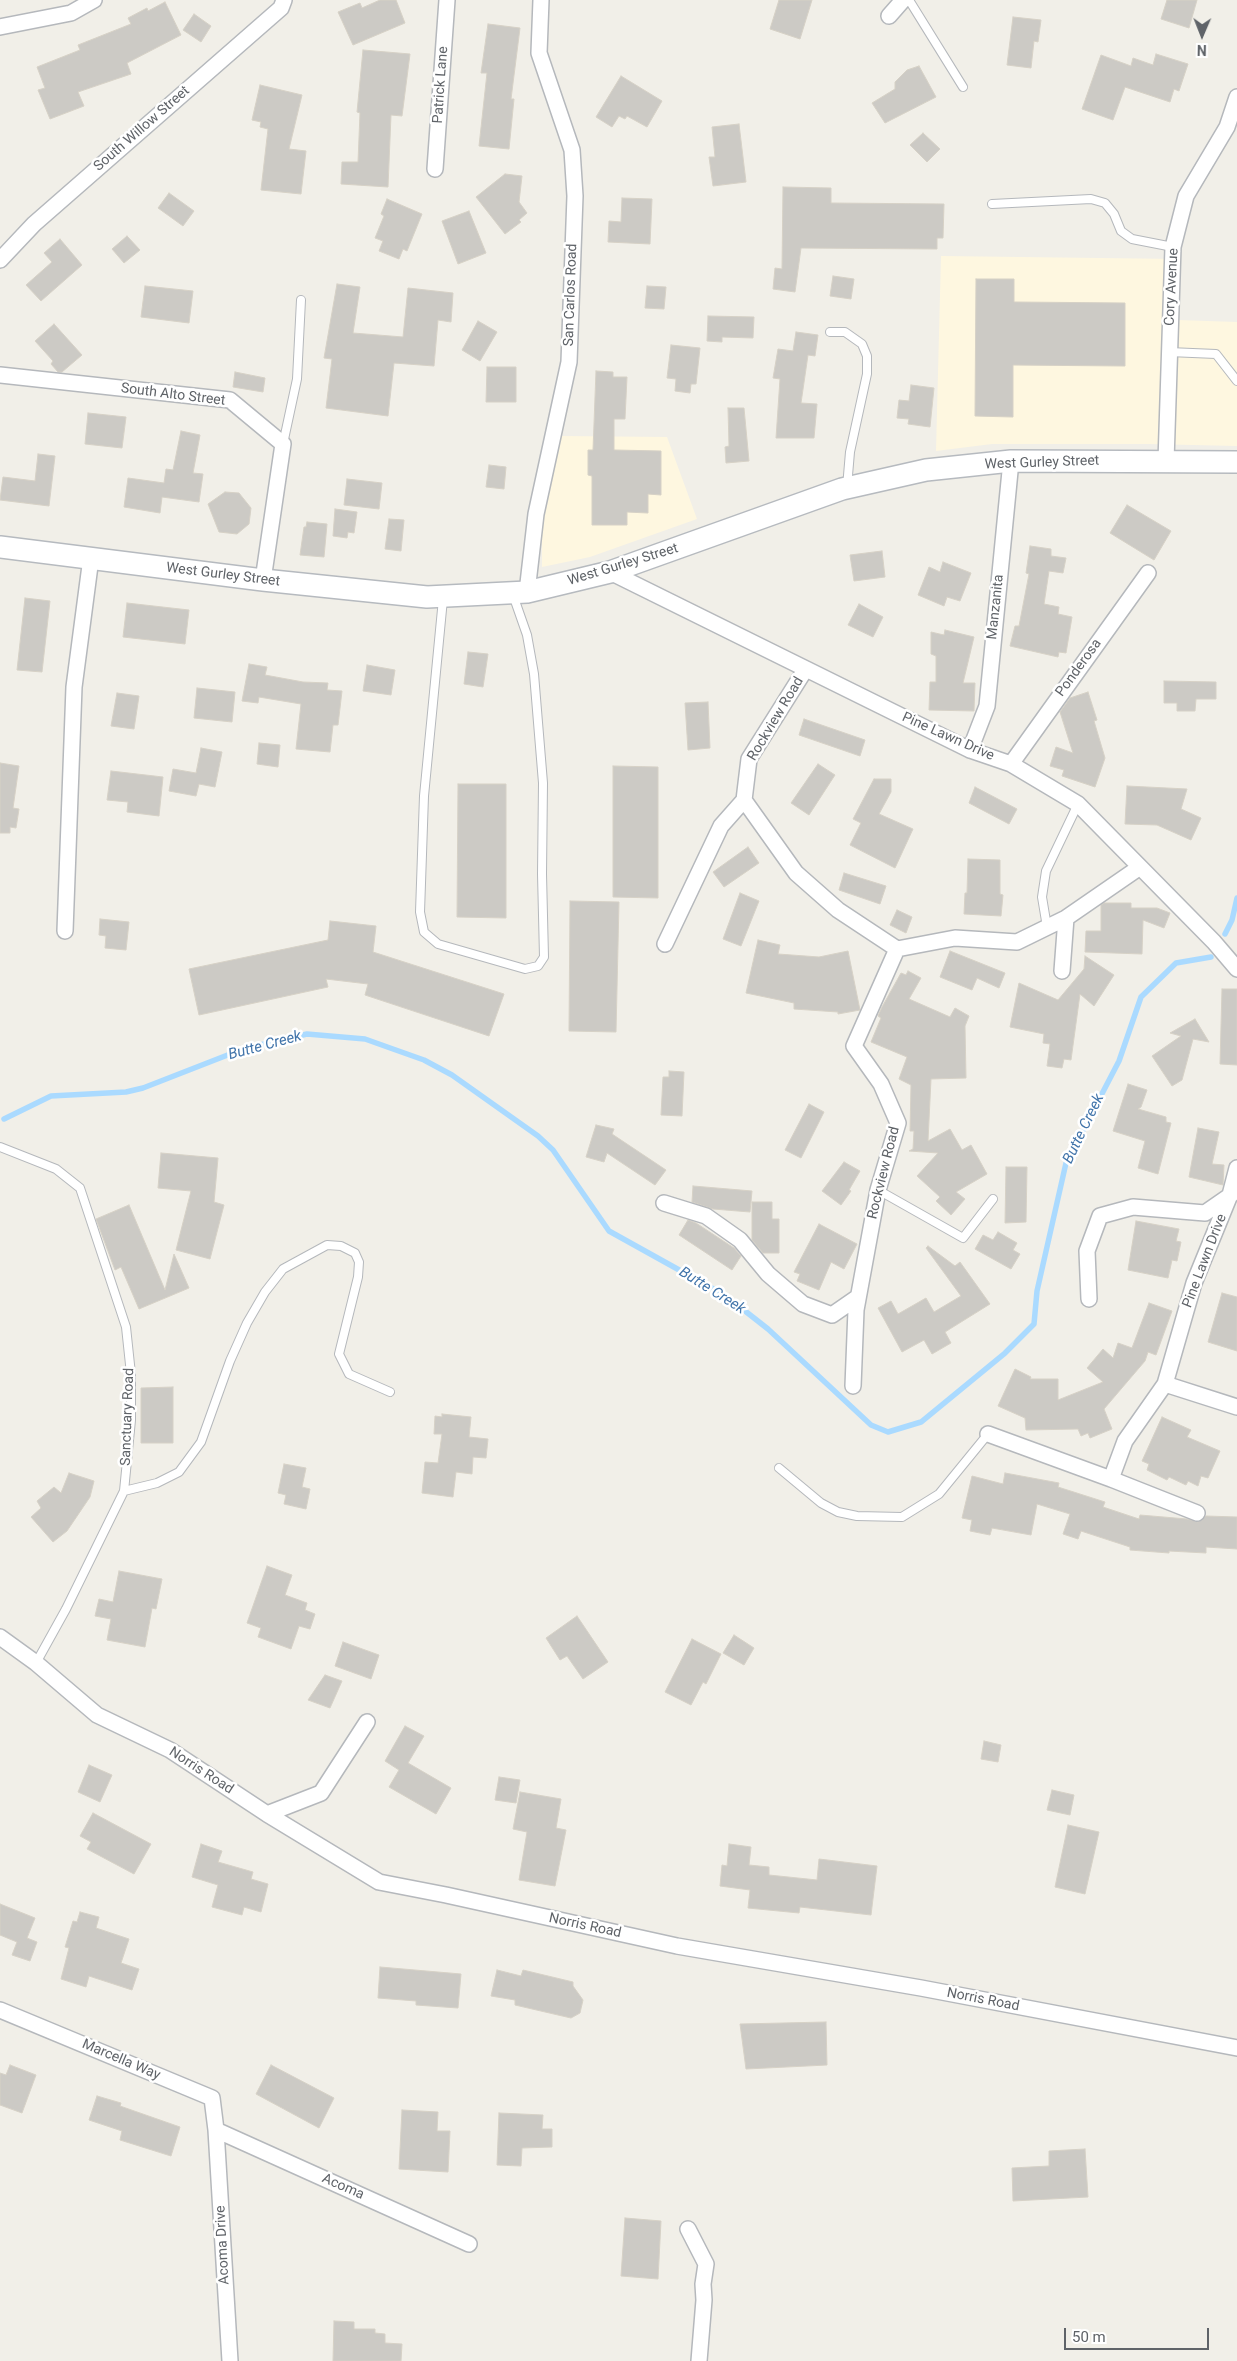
<!DOCTYPE html>
<html>
<head>
<meta charset="utf-8">
<style>
  body { margin:0 }
  #map { position:relative; width:1237px; height:2361px; overflow:hidden; background:#f1efe8; font-family:Roboto,sans-serif }
  canvas { display:block }
  .north { position:absolute; left:1177px; top:10px; width:50px; height:50px; -webkit-text-stroke:4px #fff; paint-order:stroke; rotate:181deg; font-size:14px; font-weight:700; line-height:20px; text-align:center; color:#5f6368 }
  .north::after { content:''; display:block; margin:auto; width:18px; height:22px; background:#5f6368; clip-path:polygon(50% 0,100% 100%,50% 72%,0 100%) }
  .scale { position:absolute; left:1064px; top:2328px; width:145px; height:22px; box-sizing:border-box; border:2px solid #5f6368; border-top:0; padding-left:6px; font-size:15px; line-height:18px; white-space:nowrap; color:#5f6368; -webkit-text-stroke:4px #fff; paint-order:stroke }
</style>
</head>
<body>
<div id="map">
<canvas width="1237" height="2361"></canvas>
<div class="north">N</div>
<div class="scale">50 m</div>
</div>
<script>
const ctx = document.querySelector('canvas').getContext('2d');
ctx.lineJoin = 'round';
function paint(path, color) {
  ctx.fillStyle = color;
  ctx.fill(path, 'evenodd');
}
function poly(rows) {
  const path = new Path2D();
  for (const r of rows) {
    path.moveTo(r[0], r[1]);
    for (let i = 2; i < r.length; i += 2) path.lineTo(r[i], r[i + 1]);
  }
  return path;
}
function strokePath(path, color, width, dash) {
  ctx.strokeStyle = color;
  ctx.lineWidth = width;
  ctx.lineCap = dash ? 'butt' : 'round';
  ctx.setLineDash(dash || []);
  ctx.stroke(path);
}
function label(font, color, halo, rows, align = 'center') {
  ctx.font = font + ' Roboto,sans-serif';
  ctx.lineWidth = 5;
  ctx.setLineDash([]);
  ctx.textBaseline = 'middle';
  ctx.strokeStyle = halo;
  ctx.fillStyle = color;
  for (const [text, x, y, turn = 0] of rows) {
    ctx.save();
    ctx.translate(x, y);
    ctx.rotate((+turn || 0) * Math.PI / 180);
    ctx.textAlign = isNaN(turn) ? turn : align;
    if (halo) ctx.strokeText(text, 0, 0);
    ctx.fillText(text, 0, 0);
    ctx.restore();
  }
}
paint(poly([
  [941,256,1179,259,1178,320,1237,322,1237,446,1148,444,992,444,936,451],
  [559,436,667,437,697,519,590,557,542,567,542,523]
]), '#fef7e0');
strokePath(poly([
  [1225,934,1232,920,1237,898],
  [4,1119,51,1096,126,1092,143,1088,243,1049,307,1034,365,1039,393,1049,424,1060,452,1075,538,1136,553,1150,609,1231,726,1296,768,1329,871,1425,888,1432,921,1422,1005,1353,1034,1324,1037,1291,1066,1163,1119,1061,1141,997,1176,963,1211,957]
]), '#aadaff', 5.5);
const building = poly([
  [380,0,396,0,405,23,353,45,338,12,360,3,362,8,380,0],
  [779,0,812,0,800,39,770,29,779,0],
  [1167,0,1197,0,1189,28,1161,19,1167,0],
  [165,2,181,35,127,63,131,74,78,92,84,106,50,119,38,90,45,88,37,67,80,50,78,45,131,24,128,18,147,8,148,11,165,2],
  [194,14,211,26,201,42,183,30,194,14],
  [1013,17,1041,20,1038,42,1034,41,1031,68,1007,65,1013,17],
  [488,24,520,28,511,99,514,99,509,149,479,146,487,73,481,73,488,24],
  [363,50,410,54,402,116,391,115,388,187,341,184,342,162,358,162,360,113,357,112,363,50],
  [1156,54,1188,64,1179,91,1174,89,1170,102,1125,87,1113,120,1082,109,1101,55,1131,66,1133,58,1153,65,1156,54],
  [919,66,936,97,885,123,872,103,895,89,895,82,907,70,919,66],
  [621,76,662,101,647,127,627,116,625,119,619,116,612,127,596,117,621,76],
  [260,85,302,95,289,149,306,151,301,194,261,190,268,129,260,127,261,122,252,120,260,85],
  [739,124,746,182,713,186,709,157,715,157,712,127,739,124],
  [923,133,940,149,927,162,910,145,923,133],
  [505,174,522,176,519,202,527,213,519,220,521,222,505,234,476,197,505,174],
  [783,187,831,188,831,203,944,204,943,238,937,238,937,249,801,248,795,292,773,289,775,268,782,269,783,187],
  [169,193,194,211,183,226,158,208,169,193],
  [622,198,652,199,650,244,608,242,609,221,621,222,622,198],
  [387,199,422,214,407,251,403,249,399,259,379,251,383,241,375,238,384,216,381,214,387,199],
  [469,211,486,253,458,264,442,221,469,211],
  [127,236,140,250,124,263,112,249,127,236],
  [60,239,82,265,41,301,26,285,52,262,44,253,60,239],
  [833,276,854,279,851,299,830,296,833,276],
  [976,279,1014,279,1014,302,1125,303,1125,366,1013,365,1013,417,975,416,976,279],
  [337,284,360,287,353,333,403,337,408,288,453,293,451,322,438,320,434,366,394,363,388,416,326,408,332,359,324,358,337,284],
  [145,286,193,291,189,323,141,317,145,286],
  [647,286,666,287,664,309,645,308,647,286],
  [708,316,754,317,753,338,722,337,722,342,707,341,708,316],
  [478,321,497,332,480,361,462,350,478,321],
  [54,324,82,355,62,372,58,372,51,364,53,361,35,341,54,324],
  [796,332,818,335,815,356,808,355,801,403,817,404,814,438,776,438,780,379,773,378,778,349,793,351,796,332],
  [671,345,700,348,696,384,691,384,690,393,675,391,676,379,667,378,671,345],
  [487,367,516,367,516,402,486,402,487,367],
  [596,371,613,372,613,377,627,377,625,419,614,419,614,450,661,451,661,495,648,494,648,513,627,512,627,525,592,525,592,476,588,475,588,450,593,450,596,371],
  [235,372,265,378,263,392,233,387,235,372],
  [911,385,934,388,930,427,908,424,909,419,897,418,899,400,909,401,911,385],
  [728,408,744,408,749,461,726,463,725,447,729,446,728,408],
  [88,413,126,417,122,448,85,444,88,413],
  [181,431,200,435,193,473,203,474,199,502,162,497,160,513,124,507,128,478,164,483,166,469,173,470,181,431],
  [38,454,55,456,49,506,0,500,3,477,35,481,38,454],
  [489,465,506,467,504,489,486,487,489,465],
  [347,479,382,483,379,509,344,505,347,479],
  [225,492,239,493,251,508,249,524,237,534,219,532,208,504,225,492],
  [1127,505,1171,531,1154,560,1110,533,1127,505],
  [335,509,357,512,354,533,348,532,347,538,333,536,335,509],
  [389,519,404,520,401,551,385,549,389,519],
  [307,522,327,524,324,557,300,555,304,527,306,527,307,522],
  [1030,546,1051,549,1051,556,1066,558,1063,573,1049,571,1044,604,1059,607,1058,614,1072,617,1066,653,1059,652,1058,657,1010,646,1015,626,1019,626,1029,574,1026,573,1030,546],
  [882,551,885,577,854,581,850,555,882,551],
  [943,562,971,573,960,601,947,597,944,606,918,595,929,567,940,572,943,562],
  [25,598,50,601,42,672,17,670,25,598],
  [127,603,189,610,185,644,123,637,127,603],
  [859,604,883,617,873,637,848,625,859,604],
  [945,630,974,637,963,683,975,683,974,711,929,710,930,682,936,682,936,656,931,654,931,632,944,635,945,630],
  [468,652,488,654,483,687,464,684,468,652],
  [249,664,267,667,265,675,303,682,328,683,327,690,342,691,338,725,333,725,330,752,296,749,301,704,259,697,258,703,242,701,249,664],
  [367,665,395,670,391,695,363,691,367,665],
  [1164,681,1216,682,1216,699,1196,699,1195,711,1177,711,1177,703,1164,703,1164,681],
  [197,688,235,692,232,722,194,718,197,688],
  [1088,692,1097,720,1094,721,1105,758,1095,787,1062,776,1064,770,1050,766,1056,747,1073,753,1060,712,1070,698,1088,692],
  [117,693,139,696,134,729,111,726,117,693],
  [708,702,710,748,688,750,685,703,708,702],
  [804,719,865,740,860,756,799,735,804,719],
  [259,743,280,745,278,767,257,764,259,743],
  [201,748,222,752,215,787,199,784,196,796,169,791,173,769,196,773,201,748],
  [0,763,19,766,13,808,19,809,16,828,10,827,10,833,0,833,0,763],
  [818,764,835,775,809,815,791,803,818,764],
  [613,766,658,767,658,898,613,897,613,766],
  [111,771,163,777,159,816,127,812,128,802,107,800,111,771],
  [874,779,891,779,891,792,879,814,913,829,895,868,850,845,861,823,853,819,874,779],
  [458,784,506,784,506,918,457,917,458,784],
  [1127,786,1187,789,1181,809,1201,818,1191,840,1157,825,1125,824,1127,786],
  [975,787,1017,809,1009,824,969,803,975,787],
  [748,847,759,863,724,887,713,872,748,847],
  [968,859,1000,860,1000,894,1003,895,1001,916,964,914,965,893,967,893,968,859],
  [844,873,886,886,880,904,839,890,844,873],
  [740,893,759,901,741,946,723,939,740,893],
  [570,901,619,902,616,1032,569,1031,570,901],
  [1104,903,1131,903,1131,908,1157,908,1170,913,1164,928,1143,920,1142,954,1085,952,1086,931,1101,931,1101,905,1104,903],
  [897,910,912,917,906,933,890,925,897,910],
  [100,919,129,922,126,950,105,948,106,936,99,935,100,919],
  [330,921,376,926,373,952,504,994,489,1036,365,995,368,984,326,979,328,987,199,1015,189,969,328,940,330,921],
  [758,940,780,945,778,954,819,957,848,951,860,1010,838,1014,838,1012,794,1009,794,1003,746,993,758,940],
  [950,951,1005,973,999,988,977,978,972,990,940,977,950,951],
  [1085,956,1114,975,1094,1006,1080,994,1071,1060,1064,1059,1062,1068,1047,1066,1050,1044,1043,1043,1044,1034,1010,1027,1019,983,1058,1000,1084,969,1085,956],
  [908,971,921,978,909,999,950,1017,955,1008,969,1016,965,1026,966,1078,931,1079,928,1141,950,1129,962,1150,971,1145,987,1174,956,1192,965,1199,951,1215,936,1201,940,1197,917,1176,938,1153,909,1151,913,1149,914,1131,910,1131,911,1085,899,1079,907,1057,871,1042,881,1018,878,1016,882,1007,901,973,906,975,908,971],
  [1222,989,1237,989,1237,1065,1220,1064,1222,989],
  [1195,1019,1209,1042,1193,1039,1182,1080,1172,1086,1152,1056,1181,1036,1170,1033,1195,1019],
  [669,1071,684,1072,682,1116,661,1115,663,1077,669,1077,669,1071],
  [1128,1084,1147,1090,1141,1107,1138,1109,1166,1117,1166,1122,1171,1123,1158,1174,1138,1168,1145,1141,1113,1131,1128,1084],
  [809,1104,824,1112,801,1158,785,1150,809,1104],
  [596,1125,614,1129,612,1134,666,1170,655,1185,607,1153,604,1162,586,1157,596,1125],
  [1198,1128,1219,1132,1212,1164,1224,1165,1223,1185,1189,1177,1198,1128],
  [161,1153,218,1158,214,1202,224,1205,210,1259,176,1250,191,1191,158,1188,161,1153],
  [844,1162,860,1171,849,1190,851,1191,841,1205,822,1191,844,1162],
  [1006,1167,1027,1167,1026,1222,1005,1223,1006,1167],
  [693,1186,752,1191,750,1212,713,1209,692,1202,693,1186],
  [752,1202,772,1202,772,1219,779,1219,779,1253,763,1253,752,1240,752,1202],
  [129,1205,165,1290,174,1254,189,1288,139,1309,121,1267,115,1270,96,1219,129,1205],
  [688,1220,696,1223,734,1248,741,1256,732,1270,679,1235,688,1220],
  [1136,1221,1179,1229,1176,1241,1181,1242,1177,1261,1172,1260,1168,1278,1128,1270,1136,1221],
  [819,1224,857,1244,844,1269,831,1262,819,1290,797,1281,800,1274,794,1272,819,1224],
  [998,1232,1017,1243,1013,1250,1020,1254,1011,1269,975,1249,983,1235,993,1240,998,1232],
  [928,1246,955,1266,960,1262,990,1304,945,1332,951,1343,932,1354,924,1340,902,1352,878,1308,891,1301,898,1314,926,1298,934,1312,961,1296,926,1248,928,1246],
  [1222,1293,1237,1297,1237,1351,1208,1342,1222,1293],
  [1149,1303,1172,1311,1156,1355,1148,1352,1145,1361,1104,1409,1112,1429,1090,1438,1088,1433,1081,1436,1078,1429,1026,1430,1025,1418,998,1406,1015,1369,1031,1377,1030,1379,1058,1379,1058,1400,1103,1382,1087,1368,1103,1349,1113,1358,1118,1343,1132,1348,1149,1303],
  [173,1387,173,1443,141,1443,141,1388,173,1387],
  [442,1414,471,1417,469,1437,488,1439,486,1458,473,1457,472,1474,456,1472,453,1497,422,1493,425,1462,438,1463,442,1434,434,1434,435,1416,442,1417,442,1414],
  [1162,1417,1191,1430,1187,1437,1220,1451,1208,1478,1201,1476,1198,1486,1188,1481,1186,1485,1169,1477,1167,1480,1147,1470,1149,1464,1142,1461,1162,1417],
  [284,1464,306,1468,302,1487,310,1489,306,1509,284,1504,286,1495,278,1493,284,1464],
  [69,1473,94,1481,90,1497,67,1531,53,1542,31,1517,41,1508,37,1501,54,1487,61,1493,69,1473],
  [1005,1473,1059,1483,1058,1487,1105,1502,1103,1507,1139,1519,1140,1515,1187,1519,1198,1522,1206,1516,1237,1517,1237,1549,1206,1547,1206,1553,1169,1551,1169,1553,1130,1550,1130,1547,1081,1531,1078,1539,1063,1534,1070,1514,1037,1504,1031,1535,992,1528,990,1535,970,1531,972,1520,962,1518,972,1476,1003,1484,1005,1473],
  [267,1566,292,1575,285,1595,307,1603,305,1610,315,1614,310,1629,299,1626,291,1649,258,1637,261,1628,247,1623,267,1566],
  [119,1571,162,1579,156,1609,152,1608,145,1647,107,1640,111,1619,95,1616,99,1599,113,1602,119,1571],
  [577,1616,608,1662,583,1679,567,1656,560,1660,546,1638,577,1616],
  [734,1635,754,1648,744,1665,723,1653,734,1635],
  [692,1639,721,1654,706,1684,703,1682,691,1705,665,1692,692,1639],
  [343,1642,379,1655,371,1679,335,1666,343,1642],
  [325,1675,342,1681,330,1708,308,1700,325,1675],
  [405,1726,424,1736,408,1763,451,1788,436,1814,389,1787,399,1770,385,1761,405,1726],
  [984,1741,1001,1745,998,1762,981,1759,984,1741],
  [89,1765,112,1775,100,1802,78,1792,89,1765],
  [499,1777,520,1780,516,1803,495,1800,499,1777],
  [1052,1790,1074,1795,1070,1815,1047,1810,1052,1790],
  [520,1792,561,1799,556,1828,566,1830,555,1886,519,1880,527,1832,513,1829,520,1792],
  [93,1813,151,1844,134,1874,87,1849,91,1842,80,1836,93,1813],
  [1068,1825,1099,1832,1085,1894,1055,1887,1068,1825],
  [201,1844,222,1851,218,1862,253,1872,251,1879,268,1884,261,1912,244,1907,242,1915,212,1907,218,1885,192,1877,201,1844],
  [729,1844,751,1847,749,1865,769,1867,769,1875,817,1880,819,1859,877,1866,871,1915,800,1907,799,1913,748,1908,750,1890,720,1886,722,1865,727,1866,729,1844],
  [0,1904,35,1918,27,1938,37,1942,30,1961,12,1955,17,1942,0,1935,0,1904],
  [80,1912,99,1917,96,1928,129,1939,121,1963,139,1969,132,1990,89,1976,86,1987,61,1979,69,1948,65,1947,73,1921,77,1922,80,1912],
  [380,1967,461,1974,458,2008,416,2005,416,2001,378,1998,380,1967],
  [497,1970,521,1976,523,1970,573,1982,573,1986,583,2000,580,2013,571,2018,515,2005,515,2000,491,1996,497,1970],
  [826,2022,827,2065,746,2069,740,2024,826,2022],
  [10,2065,36,2075,22,2113,0,2105,0,2073,6,2075,10,2065],
  [271,2065,334,2098,319,2128,256,2094,271,2065],
  [97,2096,121,2103,120,2106,180,2127,171,2156,120,2140,122,2131,89,2120,97,2096],
  [402,2110,438,2112,437,2131,450,2131,448,2172,399,2169,402,2110],
  [499,2113,543,2115,542,2129,552,2129,552,2147,522,2148,521,2166,497,2165,499,2113],
  [1085,2149,1088,2197,1013,2201,1012,2168,1049,2166,1049,2151,1085,2149],
  [625,2218,661,2221,658,2279,621,2276,625,2218],
  [334,2321,354,2322,354,2329,375,2329,375,2333,385,2334,385,2343,402,2344,401,2361,333,2361,334,2321]
]);
paint(building, '#cccac5');
strokePath(building, '#d6d1c6', 1);
const lane = poly([
  [909,0,963,87],
  [992,204,1091,199,1105,203,1114,214,1121,231,1132,239,1173,247],
  [830,332,845,332,862,344,867,356,867,374,850,452,847,487],
  [1169,352,1216,354,1237,381],
  [283,444,297,379,301,300],
  [443,599,424,796,420,912,424,932,438,944,525,969,538,966,544,957,542,874,543,783,534,674,527,635,513,595],
  [1047,927,1042,897,1046,871,1078,804],
  [0,1147,56,1169,80,1188,126,1327,131,1374,131,1420,124,1491,66,1609,36,1663],
  [878,1190,963,1238,993,1199],
  [779,1468,821,1503,838,1512,857,1516,902,1517,939,1494,988,1434],
  [124,1491,157,1483,179,1472,201,1442,230,1361,247,1323,265,1292,283,1269,327,1245,341,1246,355,1253,359,1262,358,1277,339,1354,349,1374,390,1392]
]);
const street = poly([
  [889,16,903,0],
  [0,27,71,13,94,0],
  [435,169,447,0],
  [0,260,34,224,281,8,284,0],
  [0,375,230,400,283,444,263,580],
  [1166,461,1173,247,1186,196,1227,127,1237,97],
  [610,572,970,750,1011,764,1078,804,1214,942,1237,969],
  [527,592,536,514,569,362,575,196,572,150,539,53,541,0],
  [805,670,749,759,744,800,796,873,838,910,897,949,955,938,1017,942,1066,918,1140,867],
  [970,750,987,706,1011,461],
  [1011,764,1148,573],
  [65,931,74,687,91,558],
  [665,944,721,826,744,800],
  [1062,971,1066,918],
  [664,1203,706,1216,740,1240,768,1274,803,1304,832,1315,858,1297],
  [1089,1299,1087,1251,1100,1216,1133,1207,1205,1213,1231,1195],
  [1165,1384,1237,1407],
  [853,1386,856,1310,878,1190,898,1123,881,1084,854,1046,897,949],
  [988,1434,1111,1479,1197,1513],
  [1111,1479,1125,1441,1165,1384,1194,1283,1230,1195,1237,1168],
  [0,1637,36,1663,97,1715,170,1750,267,1814,379,1882,446,1895,677,1946,921,1988,1237,2048],
  [267,1814,321,1793,367,1722],
  [0,2010,212,2098,216,2130,230,2361],
  [216,2130,469,2244],
  [688,2229,706,2264,703,2284,704,2300,699,2361]
]);
const secondary = poly([
  [0,547,263,580,427,597,527,592,610,572,842,489,926,470,1011,461,1237,462]
]);
strokePath(lane, '#b5b8bc', 10);
strokePath(street, '#b5b8bc', 18);
strokePath(secondary, '#b6babf', 24);
strokePath(lane, '#fff', 8);
strokePath(street, '#fff', 15);
strokePath(secondary, '#fff', 21);
label('14px', '#5f6368', '#fff', [
  ["Patrick Lane",441,85,-86],
  ["South Willow Street",142,129,-41],
  ["Cory Avenue",1172,287,-87],
  ["San Carlos Road",571,295,-88],
  ["South Alto Street",173,395,7],
  ["West Gurley Street",1042,463,-2],
  ["West Gurley Street",623,565,-17],
  ["West Gurley Street",223,575,7],
  ["Manzanita",996,607,-84],
  ["Ponderosa",1079,668,-54],
  ["Rockview Road",776,719,-59],
  ["Pine Lawn Drive",948,737,24],
  ["Rockview Road",884,1173,-76],
  ["Pine Lawn Drive",1205,1261,-69],
  ["Sanctuary Road",128,1417,-88],
  ["Norris Road",201,1771,33],
  ["Norris Road",585,1926,12],
  ["Norris Road",983,2000,11],
  ["Marcella Way",121,2060,23],
  ["Acoma",343,2187,24],
  ["Acoma Drive",223,2245,-93]
]);
label('italic 15px', '#4174aa', '#fff', [
  ["Butte Creek",265,1046,-15],
  ["Butte Creek",1084,1129,-64],
  ["Butte Creek",712,1291,32]
]);
</script>
</body>
</html>
